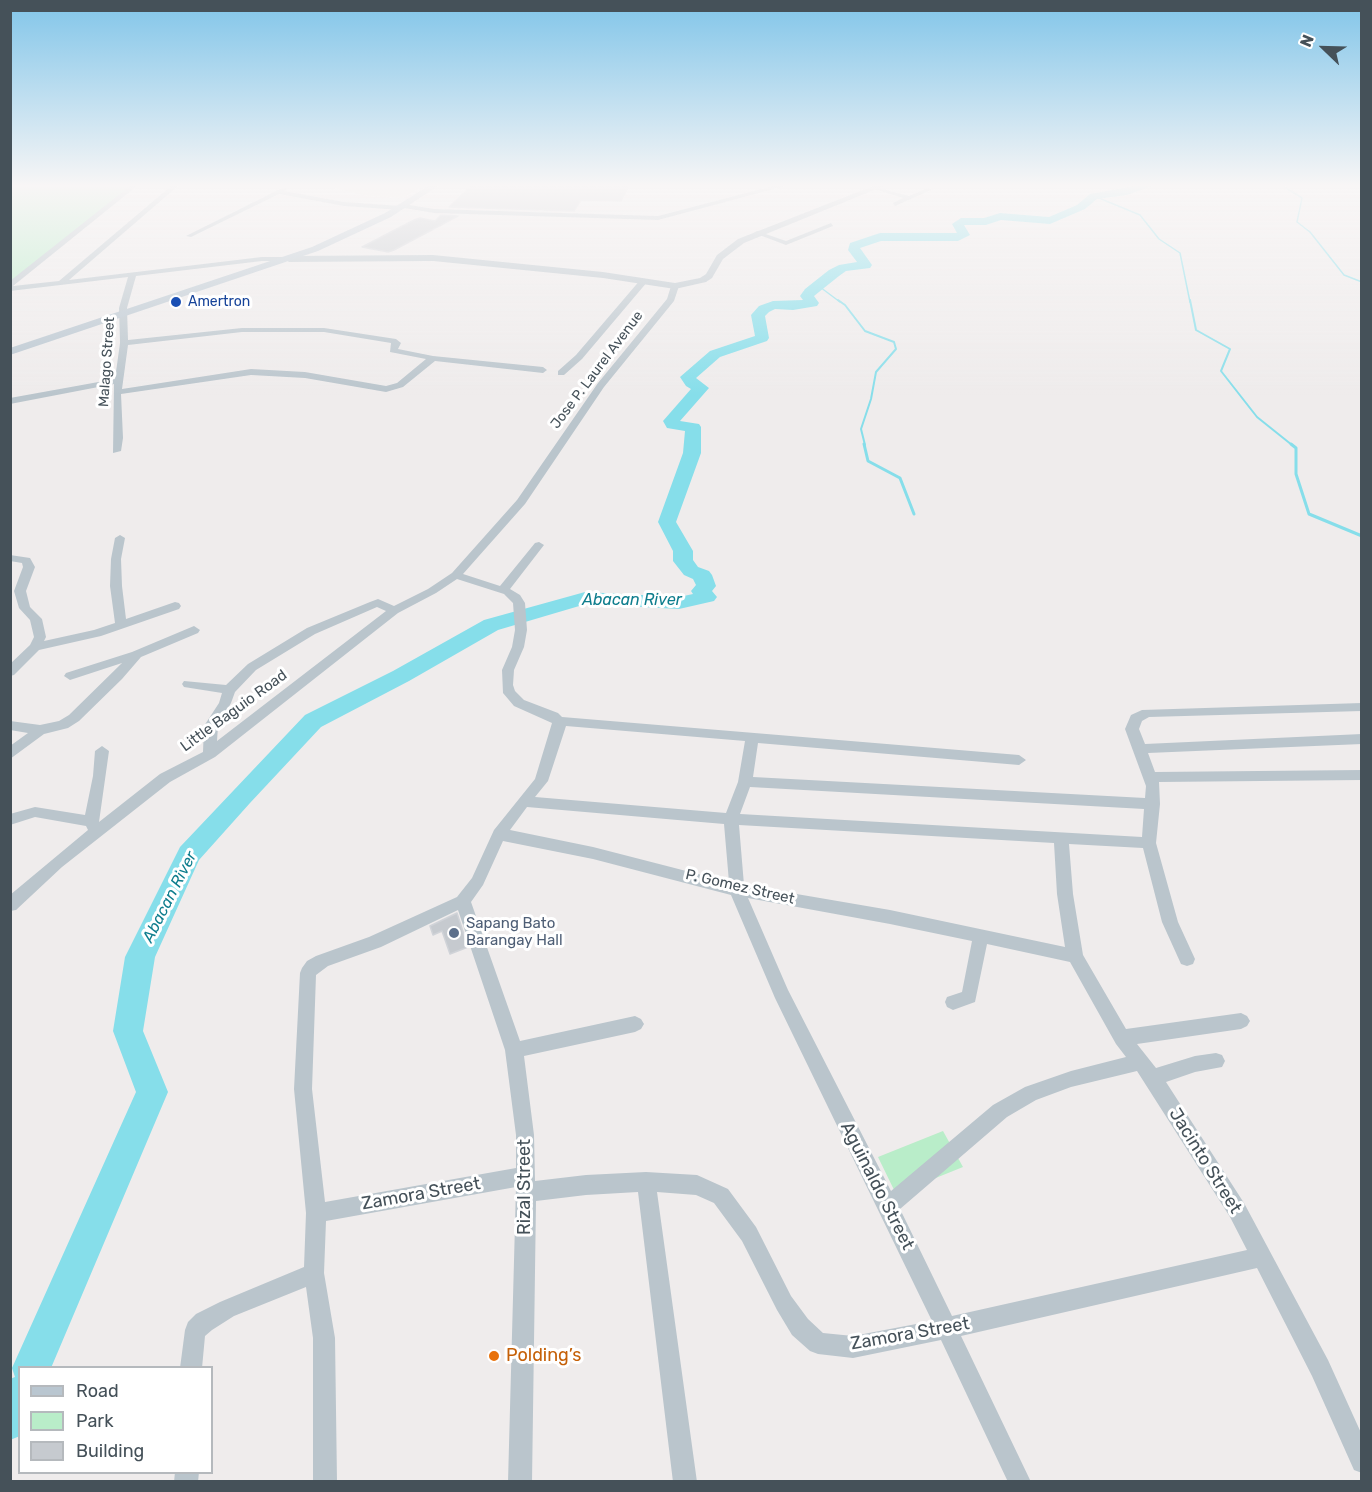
<!DOCTYPE html>
<html>
<head>
<meta charset="utf-8">
<style>
  body { margin:0 }
  #map { position:relative; width:1372px; height:1492px; overflow:hidden; background:#efecec; font-family:Rubik,sans-serif }
  canvas { display:block }
  .frame { position:absolute; inset:0; border:12px solid #455159; pointer-events:none }
  .legend { position:absolute; left:18px; top:1366px; width:195px; height:108px; box-sizing:border-box; background:#fff; border:2px solid #b5b9bd; margin:0; padding:8px 10px; list-style:none; font-size:18px; color:#455159 }
  .legend li { display:flex; align-items:center; gap:12px; height:30px }
  .legend b { width:30px; border:2px solid #b5b9bd }
  .north { position:absolute; left:1294px; top:18px; width:60px; height:60px; -webkit-text-stroke:4px #fff; paint-order:stroke; rotate:293deg; font-size:16px; font-weight:700; line-height:24px; text-align:center; color:#455159 }
  .north::after { content:''; display:block; margin:auto; width:21px; height:27px; background:#455159; clip-path:polygon(50% 0,100% 100%,50% 72%,0 100%) }
</style>
</head>
<body>
<div id="map">
<canvas width="1372" height="1492"></canvas>
<div class="frame"></div>
<ul class="legend">
<li><b style="height:8px;background:#b9c6d0"></b>Road</li>
<li><b style="height:16px;background:#b9edc9"></b>Park</li>
<li><b style="height:16px;background:#c6cacf"></b>Building</li>
</ul>
<div class="north">N</div>
</div>
<script>
const ctx = document.querySelector('canvas').getContext('2d');
ctx.lineJoin = 'round';
function paint(path, color) {
  ctx.fillStyle = color;
  ctx.fill(path, 'evenodd');
}
function poly(rows) {
  const path = new Path2D();
  for (const r of rows) {
    path.moveTo(r[0], r[1]);
    for (let i = 2; i < r.length; i += 2) path.lineTo(r[i], r[i + 1]);
  }
  return path;
}
function strokePath(path, color, width, dash) {
  ctx.strokeStyle = color;
  ctx.lineWidth = width;
  ctx.lineCap = dash ? 'butt' : 'round';
  ctx.setLineDash(dash || []);
  ctx.stroke(path);
}
function label(font, color, halo, rows, align = 'center') {
  ctx.font = font + ' Rubik,sans-serif';
  ctx.lineWidth = 6;
  ctx.setLineDash([]);
  ctx.textBaseline = 'middle';
  ctx.strokeStyle = halo;
  ctx.fillStyle = color;
  for (const [text, x, y, turn = 0] of rows) {
    ctx.save();
    ctx.translate(x, y);
    ctx.rotate((+turn || 0) * Math.PI / 180);
    ctx.textAlign = isNaN(turn) ? turn : align;
    if (halo) ctx.strokeText(text, 0, 0);
    ctx.fillText(text, 0, 0);
    ctx.restore();
  }
}
paint(poly([
  [336,186,420,186,420,187,403,198,369,196,333,188]
]), '#fbf2e4');
paint(poly([
  [11,187,131,187,11,282],
  [943,1131,963,1167,896,1194,878,1157]
]), '#b9edc9');
strokePath(poly([
  [1283,186,1302,198,1297,222,1310,232,1344,275,1362,282],
  [1094,196,1140,215,1159,239,1180,253,1190,302],
  [820,287,840,302]
]), '#86deea', 1.5);
strokePath(poly([
  [838,300,845,305,865,331,894,342,896,349,876,372,871,399,861,429,865,445],
  [1190,300,1196,330,1230,349,1221,371,1257,417,1292,445]
]), '#86deea', 2);
strokePath(poly([
  [864,444,868,461,900,478,914,514],
  [1291,444,1296,448,1296,474,1309,514,1362,536]
]), '#86deea', 3);
paint(poly([
  [1134,186,1152,186,1127,195,1097,199,1085,209,1050,224,1001,220,986,225,964,225,970,235,958,241,881,241,860,248,872,265,870,268,846,271,839,276,814,296,819,303,817,306,793,310,775,309,769,312,765,316,769,338,767,341,720,357,696,378,709,388,680,421,699,424,701,427,701,453,676,522,693,551,693,560,698,567,709,571,712,575,716,586,712,591,717,597,714,601,679,609,586,604,498,630,409,681,321,727,250,803,199,860,155,957,143,1031,168,1092,51,1368,20,1368,20,1436,10,1440,10,1379,15,1377,12,1368,136,1092,113,1031,125,957,180,847,305,715,393,671,484,620,585,592,679,597,693,594,691,591,696,585,693,579,684,575,673,561,673,551,658,522,683,453,685,431,667,428,663,421,691,389,686,386,680,377,710,351,755,336,751,315,759,306,773,301,803,300,800,296,805,289,829,270,839,265,857,262,848,250,850,243,880,233,957,233,952,224,961,218,984,218,1000,213,1049,217,1077,205,1090,194,1134,186]
]), '#86deea');
const building = poly([
  [471,186,629,186,621,201,581,200,574,211,449,207,471,186],
  [441,215,458,216,394,250,388,252,362,247,414,220,420,218,435,221,441,215],
  [457,913,468,947,450,954,442,931,433,935,430,926,457,913]
]);
paint(building, '#c6cacf');
strokePath(building, '#d0d3d8', 1.5);
paint(poly([
  [130,186,137,186,13,286,59,281,171,186,178,186,69,280,262,257,289,257,292,259,289,261,262,261,136,276,127,308,128,340,242,328,324,328,396,339,401,343,398,349,433,356,543,367,547,370,543,373,435,361,403,387,386,392,305,378,251,375,121,394,123,438,121,451,113,453,114,384,10,404,10,398,115,379,120,343,119,308,128,277,10,291,10,281,130,186],
  [242,332,324,332,391,343,390,352,426,359,397,383,386,386,305,372,251,369,122,389,128,345,242,332],
  [773,186,785,186,658,220,434,213,404,208,401,210,344,206,279,194,191,237,186,236,284,187,287,189,284,191,344,202,401,206,404,204,434,209,658,216,773,186],
  [874,187,909,196,928,188,933,189,895,206,893,203,903,198,874,189,874,187],
  [831,223,833,226,786,245,754,233,757,231,786,241,831,223],
  [641,279,648,281,582,359,564,375,558,375,558,371,576,355,641,279],
  [675,284,679,286,674,301,604,387,525,504,463,574,500,586,535,543,539,542,544,545,510,589,520,595,525,603,527,630,524,647,514,670,513,685,515,691,524,700,558,713,562,717,1019,755,1026,760,1019,765,758,743,753,777,1145,798,1146,786,1125,729,1131,715,1142,710,1362,703,1362,711,1149,717,1142,721,1139,729,1145,744,1362,734,1362,744,1148,753,1155,772,1362,770,1362,780,1159,782,1160,804,1156,843,1178,922,1195,959,1193,964,1187,966,1181,964,1162,922,1143,848,1069,844,1073,894,1083,955,1126,1029,1241,1013,1247,1016,1250,1021,1247,1026,1241,1029,1137,1044,1156,1068,1195,1056,1216,1053,1222,1055,1225,1061,1222,1067,1195,1072,1166,1082,1244,1203,1328,1360,1362,1435,1362,1473,1354,1470,1312,1376,1257,1268,961,1336,1031,1482,1008,1482,941,1340,853,1358,818,1354,810,1351,792,1335,777,1310,742,1241,714,1203,696,1195,657,1192,697,1482,673,1482,638,1192,586,1195,536,1201,532,1482,508,1482,516,1187,326,1221,324,1273,335,1338,337,1482,313,1482,313,1338,306,1287,234,1316,212,1330,205,1336,202,1368,180,1368,185,1330,188,1322,196,1314,220,1302,304,1267,306,1213,294,1089,300,973,302,968,307,961,316,956,369,937,457,897,472,878,494,830,535,779,552,723,514,706,503,693,502,670,512,647,515,630,513,603,504,594,457,579,436,593,398,613,215,757,170,782,62,867,16,910,10,911,10,895,88,830,86,826,35,817,10,825,10,814,35,807,85,815,93,776,95,751,102,746,109,751,99,822,160,774,203,752,204,726,219,703,222,693,184,687,182,684,184,681,226,685,248,664,307,628,370,602,378,599,394,606,428,589,452,573,517,500,598,383,667,299,671,286,675,284],
  [377,607,386,611,217,741,218,726,231,703,235,692,256,670,315,634,377,607],
  [566,726,745,741,738,782,726,813,535,797,548,781,566,726],
  [750,787,1144,809,1142,837,740,814,750,787],
  [527,807,724,824,729,882,593,847,510,830,527,807],
  [739,825,1054,843,1057,894,1065,947,890,910,744,885,739,825],
  [503,841,593,859,731,895,775,998,932,1321,853,1336,823,1333,808,1319,791,1296,756,1227,728,1189,697,1175,646,1172,586,1175,535,1181,534,1135,524,1056,635,1032,641,1029,644,1024,641,1019,635,1016,520,1041,471,902,483,885,503,841],
  [748,898,890,924,972,941,962,992,947,997,945,1002,947,1007,953,1010,975,1002,987,944,1070,962,1116,1044,1126,1057,1071,1071,1025,1087,993,1105,891,1191,788,990,748,898],
  [458,910,505,1050,516,1135,516,1168,325,1202,312,1089,316,975,328,966,381,947,458,910],
  [1137,1071,1230,1217,1247,1250,952,1316,900,1209,1007,1117,1036,1100,1071,1087,1137,1071],
  [120,535,125,538,121,559,122,586,126,619,175,602,179,603,181,606,179,609,101,636,39,650,14,675,10,676,10,664,30,645,34,637,30,620,19,608,14,591,23,567,22,563,10,561,10,555,30,558,35,567,26,591,30,607,42,619,46,637,44,641,94,630,115,623,110,586,111,559,115,538,120,535],
  [194,626,200,630,198,633,141,657,122,679,79,721,68,728,44,734,10,759,10,746,28,733,10,730,10,721,40,725,59,721,69,715,122,663,70,680,64,676,66,673,132,652,194,626],
  [175,1472,199,1472,198,1482,174,1482,175,1472]
]), '#bac5cc');
paint(poly([
  [873,186,884,186,744,243,723,259,712,278,706,282,675,289,603,278,433,261,289,262,285,259,289,256,433,255,603,272,675,283,700,278,706,274,717,255,738,239,873,186]
]), '#bac5cc');
paint(poly([
  [428,186,438,186,391,217,318,251,10,355,10,348,312,247,385,213,428,186]
]), '#b9c6d0');
const sky = ctx.createLinearGradient(0, 0, 0, 395);
sky.addColorStop(0, '#81c5e9');
sky.addColorStop(0.47, '#f8f6f6');
sky.addColorStop(1, '#f8f6f600');
ctx.fillStyle = sky;
ctx.fillRect(0, 0, 1372, 395);
for (const [x, y, r, color] of [
  [176,302,6,"#1a4fb4"],
  [454,933,6,"#5c6f8a"],
  [494,1356,6,"#e8710a"]
]) {
  const dot = new Path2D();
  dot.arc(x, y, r, 0, 2 * Math.PI);
  ctx.fillStyle = color;
  ctx.fill(dot);
  strokePath(dot, '#fff', 2);
}
label('14px', '#164399', '#fff', [
  ["Amertron",188,302]
], 'left');
label('14px', '#455159', '#fff', [
  ["Malago Street",107,362,-86],
  ["Jose P. Laurel Avenue",597,370,-53]
]);
label('15px', '#455159', '#fff', [
  ["Little Baguio Road",234,711,-36],
  ["P. Gomez Street",740,887,13]
]);
label('15px', '#4e5e75', '#fff', [
  ["Sapang Bato",466,924],
  ["Barangay Hall",466,941]
], 'left');
label('italic 16px', '#0e7d8d', '#fff', [
  ["Abacan River",632,600],
  ["Abacan River",170,897,-63]
]);
label('18px', '#455159', '#fff', [
  ["Jacinto Street",1205,1161,58],
  ["Aguinaldo Street",877,1186,63],
  ["Rizal Street",525,1187,-90],
  ["Zamora Street",421,1194,-10],
  ["Zamora Street",910,1334,-10]
]);
label('18px', '#c56008', '#fff', [
  ["Polding’s",506,1356]
], 'left');
</script>
</body>
</html>
